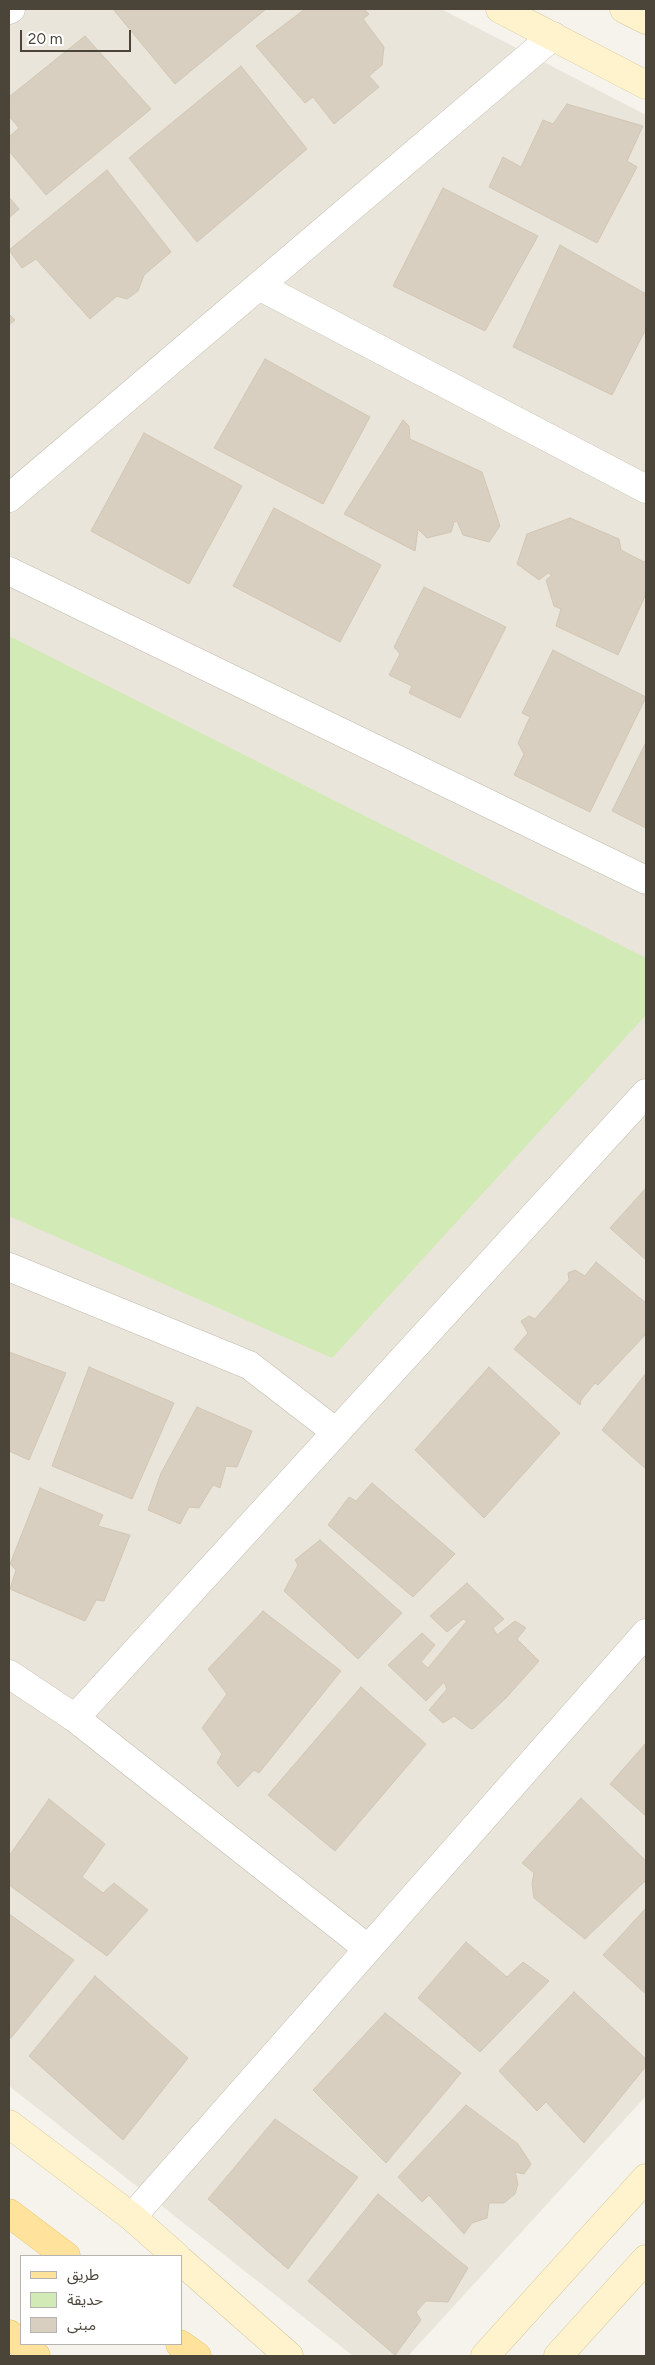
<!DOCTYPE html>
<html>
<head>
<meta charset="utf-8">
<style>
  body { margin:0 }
  #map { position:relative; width:655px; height:2365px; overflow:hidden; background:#f6f3ec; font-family:Figtree,"Noto Sans Arabic",sans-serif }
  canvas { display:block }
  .frame { position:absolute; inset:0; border:10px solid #4b4439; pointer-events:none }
  .legend { position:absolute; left:20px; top:2255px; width:162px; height:90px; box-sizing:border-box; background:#fff; border:1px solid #b7b4b0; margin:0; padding:6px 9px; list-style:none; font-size:15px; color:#4b4439 }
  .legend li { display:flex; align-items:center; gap:10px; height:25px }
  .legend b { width:25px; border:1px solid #b7b4b0 }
  .scale { position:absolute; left:20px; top:30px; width:111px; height:22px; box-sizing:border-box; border:2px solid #4b4439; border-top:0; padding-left:6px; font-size:15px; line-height:18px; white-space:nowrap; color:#4b4439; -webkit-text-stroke:4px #fff; paint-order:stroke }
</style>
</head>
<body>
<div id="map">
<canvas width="655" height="2365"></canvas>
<div class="frame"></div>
<ul class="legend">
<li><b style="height:6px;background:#ffe39c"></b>طريق</li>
<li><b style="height:14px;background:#d2eab5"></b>حديقة</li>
<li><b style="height:14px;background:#d8cfc1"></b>مبنى</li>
</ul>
<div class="scale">20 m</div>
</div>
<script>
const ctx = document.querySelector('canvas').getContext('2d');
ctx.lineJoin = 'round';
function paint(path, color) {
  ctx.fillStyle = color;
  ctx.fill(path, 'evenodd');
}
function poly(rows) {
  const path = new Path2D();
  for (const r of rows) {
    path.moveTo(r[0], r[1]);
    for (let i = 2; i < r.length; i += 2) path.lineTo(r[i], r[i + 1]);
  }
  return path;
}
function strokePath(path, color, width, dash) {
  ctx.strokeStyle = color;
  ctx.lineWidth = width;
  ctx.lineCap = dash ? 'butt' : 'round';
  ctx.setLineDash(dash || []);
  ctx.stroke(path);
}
paint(poly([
  [9,9,441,9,646,115,646,2096,408,2356,353,2356,9,2086]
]), '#eae5da');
paint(poly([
  [9,636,646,958,646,1015,332,1358,9,1216]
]), '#d2eab5');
const building = poly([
  [113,9,266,9,175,84,113,9],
  [305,9,364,9,369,14,363,19,384,47,382,65,369,76,379,87,334,124,313,97,305,103,256,46,305,9],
  [85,36,151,109,46,195,9,151,9,137,19,128,9,116,9,97,85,36],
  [241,66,307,149,197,242,129,158,241,66],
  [567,104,643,126,627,161,637,167,597,243,489,187,503,157,521,167,543,120,553,124,567,104],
  [107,170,171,252,144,275,138,291,127,299,117,296,90,319,36,259,22,268,9,250,107,170],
  [443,188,538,236,485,331,393,286,443,188],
  [9,197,19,209,9,218,9,197],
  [560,245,646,294,646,329,612,395,513,347,560,245],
  [9,314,15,320,9,325,9,314],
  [265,359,370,417,323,504,214,448,265,359],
  [403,420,409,426,410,439,482,472,500,526,489,542,463,535,457,521,454,522,451,532,427,538,418,529,415,551,344,514,403,420],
  [144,433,242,486,189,584,91,531,144,433],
  [274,508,381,565,340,642,233,586,274,508],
  [570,518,619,539,621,550,644,562,646,560,646,594,618,655,556,626,561,609,554,606,546,580,552,575,548,573,539,580,517,564,527,534,570,518],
  [424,587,506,627,460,718,409,693,412,686,389,675,400,654,394,647,424,587],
  [553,650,646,697,590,812,514,775,524,754,518,743,530,717,522,713,553,650],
  [646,742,646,828,612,811,646,742],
  [646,1188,646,1260,610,1228,646,1188],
  [596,1262,646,1303,646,1330,645,1335,598,1385,595,1383,581,1400,580,1405,514,1349,528,1333,521,1321,529,1316,535,1319,569,1280,568,1273,575,1270,585,1276,596,1262],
  [9,1352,66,1373,29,1460,9,1451,9,1352],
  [89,1367,174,1403,132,1499,52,1466,89,1367],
  [489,1367,560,1433,484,1518,415,1450,489,1367],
  [646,1373,646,1469,602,1430,646,1373],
  [197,1407,252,1431,237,1467,226,1466,220,1488,213,1485,199,1508,189,1507,180,1524,148,1510,161,1473,197,1407],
  [372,1483,455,1554,413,1597,328,1525,349,1497,356,1501,372,1483],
  [40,1488,103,1515,98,1526,130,1535,104,1601,96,1600,85,1621,10,1589,16,1570,10,1564,40,1488],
  [320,1540,402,1613,358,1659,284,1591,298,1565,295,1560,320,1540],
  [467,1583,504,1619,493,1628,497,1635,515,1621,526,1628,517,1639,539,1661,506,1698,474,1728,471,1729,454,1716,443,1723,429,1710,447,1689,444,1682,426,1701,388,1665,422,1633,435,1645,421,1662,428,1668,467,1621,463,1619,447,1632,430,1616,467,1583],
  [263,1611,341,1671,259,1773,254,1770,238,1787,217,1763,222,1754,202,1728,227,1694,208,1669,263,1611],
  [361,1687,426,1744,335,1851,268,1795,361,1687],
  [646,1743,646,1816,610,1784,646,1743],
  [581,1798,646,1861,646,1880,585,1939,534,1898,532,1884,534,1873,522,1863,581,1798],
  [49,1799,105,1844,82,1877,103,1893,114,1883,148,1910,107,1956,9,1885,9,1856,49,1799],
  [646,1908,646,1994,603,1955,646,1908],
  [9,1914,74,1960,11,2038,9,2036,9,1914],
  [466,1942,507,1977,523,1962,549,1981,480,2052,418,1998,466,1942],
  [95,1976,188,2058,123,2140,29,2056,95,1976],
  [574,1992,646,2059,646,2066,584,2143,546,2102,537,2111,499,2071,574,1992],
  [385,2013,461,2073,386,2163,313,2090,385,2013],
  [466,2105,518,2144,531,2164,524,2174,515,2172,518,2184,515,2194,504,2203,489,2203,487,2218,472,2223,464,2234,429,2195,422,2202,398,2177,466,2105],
  [275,2119,358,2177,288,2269,208,2199,275,2119],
  [378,2194,468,2268,448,2302,426,2301,416,2312,421,2320,395,2355,308,2281,378,2194]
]);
paint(building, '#d8cfc1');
strokePath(building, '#d3c7b4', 1);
const street = poly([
  [9,10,11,9],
  [259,286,646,489],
  [9,498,553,36],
  [9,571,646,880],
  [9,1267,249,1365,336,1432],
  [9,1674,75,1718,367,1948],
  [75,1718,646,1093],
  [132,2217,646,1633]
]);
const secondary = poly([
  [500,9,646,85],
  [624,9,646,20],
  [9,2124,132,2217,176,2256],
  [181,2261,289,2356],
  [485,2356,646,2178],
  [558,2356,646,2259]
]);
const primary = poly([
  [9,2213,66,2256],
  [9,2334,36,2356],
  [180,2344,197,2356]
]);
strokePath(street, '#c2bbae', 29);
strokePath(secondary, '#d6c79b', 29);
strokePath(primary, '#e6c16a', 29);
strokePath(street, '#fff', 28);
strokePath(secondary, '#fff3cd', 28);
strokePath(primary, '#ffe39c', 28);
</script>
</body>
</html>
